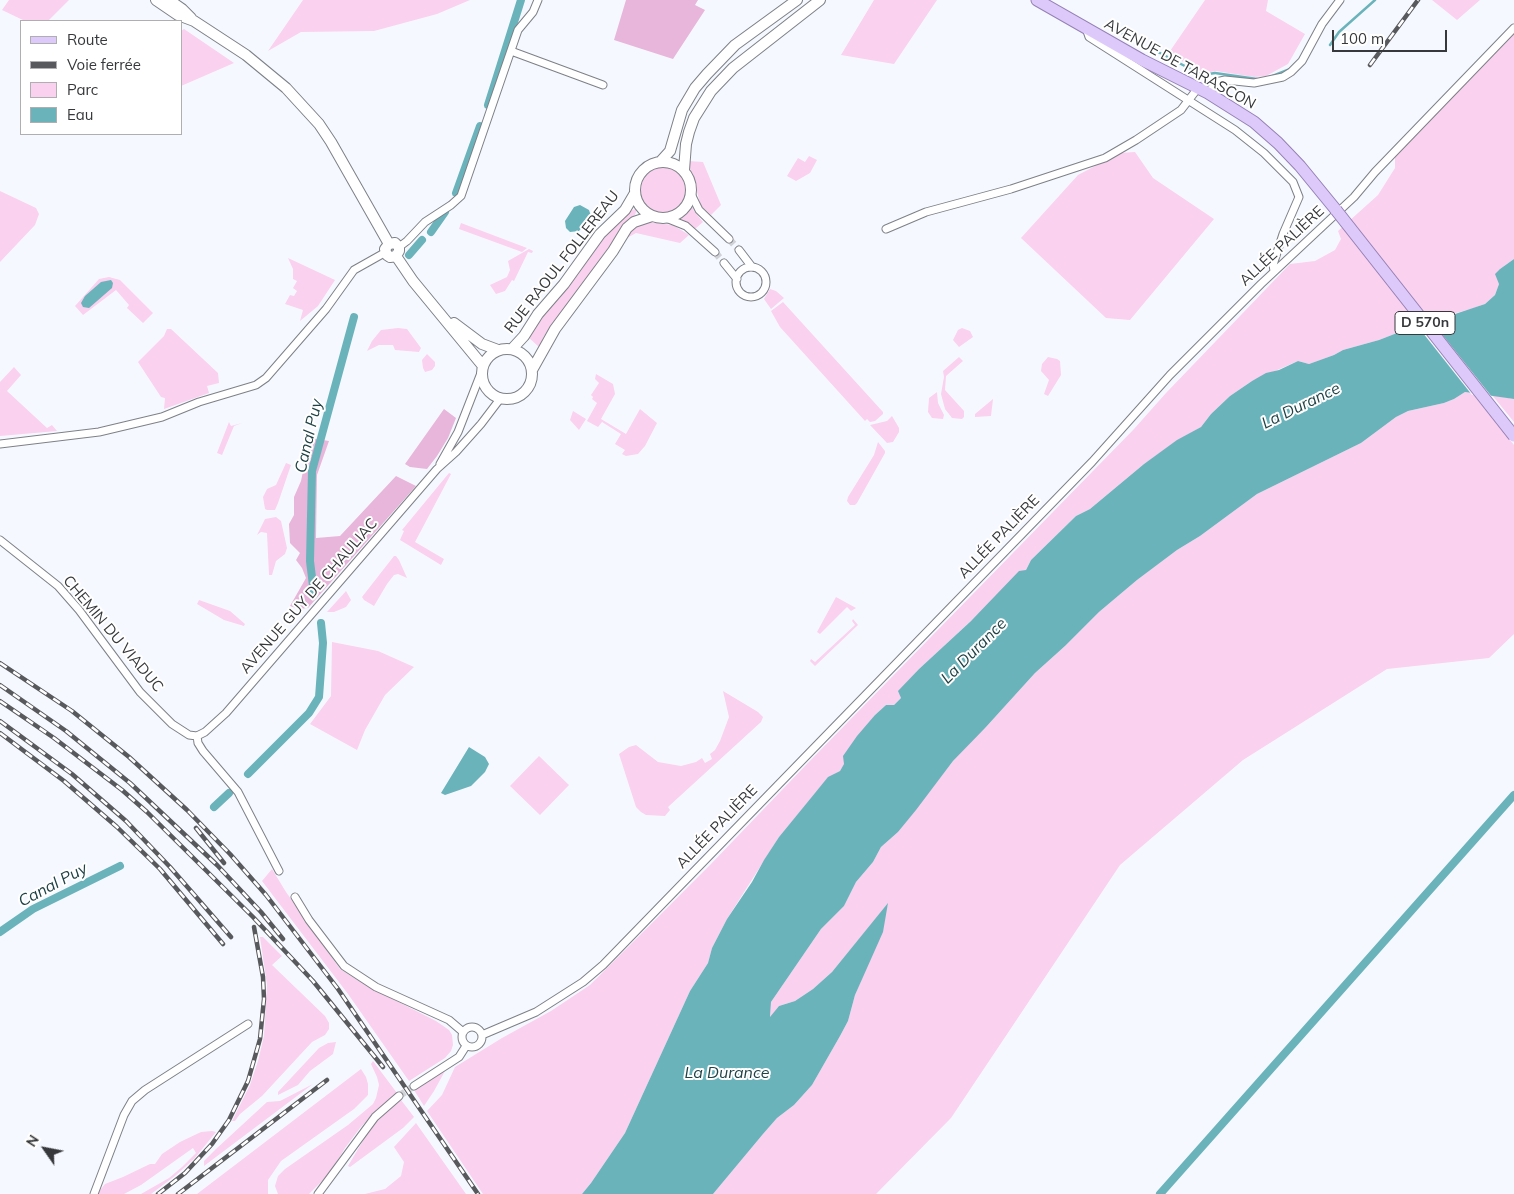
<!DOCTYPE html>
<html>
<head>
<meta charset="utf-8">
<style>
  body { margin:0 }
  #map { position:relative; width:1514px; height:1194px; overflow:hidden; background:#f6f8ff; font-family:Mulish,sans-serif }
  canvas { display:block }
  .legend { position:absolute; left:20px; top:20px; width:162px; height:115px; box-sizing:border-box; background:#fff; border:1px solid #afafb1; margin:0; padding:6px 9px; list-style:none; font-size:15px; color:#37383b }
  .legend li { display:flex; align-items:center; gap:10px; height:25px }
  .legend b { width:25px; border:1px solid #afafb1 }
  .north { position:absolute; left:20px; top:1124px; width:50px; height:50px; -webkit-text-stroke:4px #fff; paint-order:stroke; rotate:303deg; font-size:14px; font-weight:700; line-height:20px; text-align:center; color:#37383b }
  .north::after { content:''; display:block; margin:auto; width:18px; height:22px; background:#37383b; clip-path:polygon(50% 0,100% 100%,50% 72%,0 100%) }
  .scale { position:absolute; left:1332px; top:30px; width:115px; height:22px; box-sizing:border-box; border:2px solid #37383b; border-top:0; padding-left:6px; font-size:15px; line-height:18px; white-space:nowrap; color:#37383b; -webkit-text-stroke:4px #fff; paint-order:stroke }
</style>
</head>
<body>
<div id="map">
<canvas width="1514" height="1194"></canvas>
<ul class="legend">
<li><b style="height:6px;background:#decafa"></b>Route</li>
<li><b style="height:6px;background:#58595c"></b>Voie ferrée</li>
<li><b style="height:14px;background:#fad1ef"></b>Parc</li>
<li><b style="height:14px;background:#6ab3bb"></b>Eau</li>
</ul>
<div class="north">N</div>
<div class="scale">100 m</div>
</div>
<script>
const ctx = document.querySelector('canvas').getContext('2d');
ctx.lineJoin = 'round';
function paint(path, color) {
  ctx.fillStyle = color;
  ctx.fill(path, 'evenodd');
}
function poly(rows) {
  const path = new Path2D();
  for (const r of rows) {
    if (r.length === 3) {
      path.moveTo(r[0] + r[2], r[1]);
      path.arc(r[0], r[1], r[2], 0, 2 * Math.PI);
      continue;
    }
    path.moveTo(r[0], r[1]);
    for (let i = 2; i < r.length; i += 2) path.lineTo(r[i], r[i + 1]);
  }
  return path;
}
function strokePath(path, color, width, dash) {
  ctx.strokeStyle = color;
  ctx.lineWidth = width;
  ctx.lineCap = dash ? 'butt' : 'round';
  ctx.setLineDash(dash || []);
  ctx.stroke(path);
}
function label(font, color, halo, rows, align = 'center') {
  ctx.font = font + ' Mulish,sans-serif';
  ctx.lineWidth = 4;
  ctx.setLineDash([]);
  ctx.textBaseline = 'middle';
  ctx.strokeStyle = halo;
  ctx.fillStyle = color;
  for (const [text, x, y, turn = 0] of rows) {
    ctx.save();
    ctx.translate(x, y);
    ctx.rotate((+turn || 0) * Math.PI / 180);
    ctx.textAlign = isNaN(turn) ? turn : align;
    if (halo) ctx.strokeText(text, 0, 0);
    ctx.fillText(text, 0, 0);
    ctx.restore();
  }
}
paint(poly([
  [9,0,69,0,48,21,25,21,2,10],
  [303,0,470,0,437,14,374,31,301,32,268,51],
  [874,0,937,0,894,64,841,55],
  [1205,0,1268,0,1266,11,1305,34,1288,64,1266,76,1254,77,1216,71,1205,73,1168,54],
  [1432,0,1480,0,1457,20],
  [184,29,234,63,181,86,181,31],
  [1514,34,1514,259,1500,269,1499,284,1495,295,1485,304,1474,308,1428,321,1379,340,1343,350,1334,355,1309,364,1298,361,1252,381,1230,396,1211,414,1201,427,1177,441,1144,464,1090,509,1076,516,1031,560,1026,570,919,669,899,691,901,698,894,705,886,705,875,715,840,771,828,778,779,837,727,919,712,948,708,963,690,991,625,1133,591,1183,582,1194,483,1194,427,1111,442,1095,455,1067,502,1038,551,1011,590,985,711,864,805,766,1134,429,1166,393,1290,264,1315,261,1335,250,1341,239,1338,231,1378,195,1395,168,1395,156],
  [1135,152,1153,178,1214,219,1130,320,1106,318,1021,238,1078,175,1120,153],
  [809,156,817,160,810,173,796,181,787,176,798,158,805,162],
  [688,161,703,162,721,205,711,215,701,206],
  [662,190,24],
  [0,191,36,208,39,214,35,225,0,262],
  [692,206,694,211,703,222,695,229,679,218,683,216],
  [637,209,635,215,619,230,611,244,586,280,544,336,539,347,528,337,547,311,578,275,602,239,632,210],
  [649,222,673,225,689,235,680,243,636,233,627,238,619,248,633,227],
  [461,223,527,248,522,252,459,229],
  [529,249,533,251,532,253,528,252,514,281,512,280,505,291,496,294,490,285,507,277,510,270,508,261],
  [288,258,335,280,318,306,300,321,303,310,285,304,290,295,294,296,297,291,293,288,297,281,293,279,293,269],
  [109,277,120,280,153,313,143,323,127,308,129,305,116,290,83,315,75,306,99,279],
  [770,289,776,291,784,298,771,309,764,299],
  [783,302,883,412,883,414,875,421,870,422,867,419,865,421,780,327,771,311],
  [398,328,407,329,421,348,419,352,395,350,393,345,379,345,367,351,372,341,381,330],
  [962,328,970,331,973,337,959,347,953,340,958,330],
  [167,329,171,329,218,373,219,383,207,386,209,393,164,409,165,398,161,397,138,362,164,336],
  [427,354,435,362,435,366,432,370,425,372,423,368,422,360],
  [959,357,963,361,946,376,945,390,964,411,964,417,962,419,952,418,945,409,941,394,944,377,943,371],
  [1048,357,1057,359,1060,361,1061,375,1048,396,1044,394,1049,380,1041,371,1042,364],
  [14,367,21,375,7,391,47,428,52,425,57,431,0,436,0,382],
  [596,374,613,384,615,394,601,419,626,434,640,409,657,423,645,446,638,454,626,456,622,454,625,450,615,444,621,434,602,422,598,427,587,421,597,403,592,399,593,397,591,395,599,383,595,379],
  [937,392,938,403,944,415,943,419,932,418,928,412,929,398],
  [1465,392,1472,393,1514,445,1514,634,1489,658,1387,669,1243,760,1120,865,951,1118,876,1194,713,1194,763,1134,777,1118,794,1105,812,1085,840,1036,848,1021,855,995,866,968,888,904,832,972,813,989,795,1001,779,1006,770,1018,771,1002,821,929,844,906,856,882,873,862,881,847,898,832,953,761,976,736,986,727,1035,673,1065,646,1099,612,1137,580,1177,550,1200,536,1257,494,1361,443,1396,417,1408,411,1444,403,1454,399],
  [1492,395,1514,399,1514,422],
  [993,399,991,416,975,417,975,414],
  [573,411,586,419,579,430,570,420],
  [892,416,899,428,899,432,893,442,887,443,870,425,887,421],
  [229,422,231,426,242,423,234,426,222,455,217,453],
  [878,442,885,451,885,453,857,503,855,505,850,505,847,501,848,497,874,455],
  [286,463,291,465,278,503,275,510,267,510,265,509,263,497,267,489,276,485],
  [449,473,451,474,415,542,444,559,441,565,400,540,404,531,402,530],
  [276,517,281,521,287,548,285,554,276,561,272,575,269,575,267,533,261,532,257,535,265,519],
  [394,556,396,556,399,560,407,578,398,574,394,575,387,584,374,606,364,600,362,597],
  [346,591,351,600,346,607,334,612,327,612],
  [836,597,856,608,851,611,847,607,820,634,817,632],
  [199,600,230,611,245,624,244,626,224,620,197,604],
  [853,619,858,625,815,666,810,661,811,659,815,662,855,625,852,621],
  [332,642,378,651,414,667,385,695,365,730,357,750,310,724,331,696],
  [723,691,758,712,763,717,761,722,668,807,670,810,665,816,646,815,641,812,636,807,619,754,629,747,636,745,658,762,681,766,696,762,702,758,705,763,712,759,710,754,715,750,720,741,729,717],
  [539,756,569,785,540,815,510,786],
  [272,869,286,892,340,969,367,986,436,1021,449,1030,452,1035,453,1045,451,1051,445,1058,409,1081,348,994,262,881],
  [260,937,263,937,282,956,272,965,325,1016,329,1023,329,1029,325,1035,312,1042,262,1096,240,1114,235,1121,232,1121,250,1085,258,1061,264,1036,267,985],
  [336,1042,333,1054,310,1071,298,1085,278,1095,278,1092,319,1048,328,1043],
  [373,1061,397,1093,373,1114,360,1128,345,1148,330,1173,309,1194,278,1194,275,1186,278,1176,285,1169,348,1125,373,1104,376,1098,379,1085,377,1077,371,1064],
  [361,1069,366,1077,368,1084,368,1095,354,1109,281,1161,268,1180,268,1194,197,1194],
  [445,1071,434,1091,424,1106,414,1090],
  [313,1084,204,1166,204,1161,216,1149,267,1102,280,1101],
  [401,1100,414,1117,403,1128,350,1167,348,1166,367,1134,383,1113],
  [416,1123,466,1194,365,1194,385,1189,401,1176,404,1162,394,1147],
  [212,1131,216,1132,194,1159,175,1176,151,1194,141,1194,169,1178,182,1167,196,1153,193,1148,141,1185,124,1194,97,1194,105,1184,123,1177,150,1164,155,1164,162,1154,180,1142,201,1132]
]), '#fad1ef');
paint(poly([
  [626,0,698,0,695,5,705,10,673,59,614,40],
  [444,409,456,418,448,438,437,456,427,469,410,467,405,464],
  [310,438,329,441,317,475,316,538,340,536,396,476,416,486,308,608,299,609,290,606,306,578,302,568,296,560,300,553,290,543,289,524,294,515,294,497,301,481]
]), '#e7b6da');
paint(poly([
  [580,205,589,210,591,216,579,231,570,232,566,228,565,221,574,207],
  [1514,259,1514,399,1465,392,1454,399,1444,403,1408,411,1396,417,1361,443,1257,494,1200,536,1177,550,1137,580,1099,612,1065,646,1035,673,986,727,953,761,916,810,898,832,881,847,873,862,856,882,844,906,821,929,771,1002,770,1017,779,1006,795,1001,813,989,832,972,888,903,883,932,855,995,848,1021,840,1036,812,1085,794,1105,777,1118,763,1134,713,1194,582,1194,591,1183,625,1133,690,991,708,963,712,948,727,919,752,882,764,860,779,837,815,793,828,777,840,771,844,764,843,756,857,736,875,715,886,705,894,705,901,698,898,691,919,669,971,621,1019,571,1026,570,1031,560,1076,516,1090,509,1144,464,1177,440,1201,427,1211,414,1230,396,1252,381,1266,373,1279,370,1298,361,1309,364,1334,355,1343,350,1379,340,1428,321,1449,316,1485,304,1495,295,1499,284,1495,274,1500,269],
  [111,280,113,283,112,288,89,308,83,307,81,303,85,296,101,282],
  [469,747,485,757,489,764,485,772,471,786,445,795,441,793]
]), '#6ab3bb');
paint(poly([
  [1429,318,1492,397,1472,395,1415,323]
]), '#f6f8ff');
strokePath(poly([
  [1110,27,1137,41],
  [1330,45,1339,32,1375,0],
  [1158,52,1202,75,1215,73,1257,79],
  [1270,77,1290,69]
]), '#6ab3bb', 2.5);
strokePath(poly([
  [488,105,521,0],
  [456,193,480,126],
  [431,232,445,212],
  [409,255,422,240],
  [314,594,310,561,312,471,354,317],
  [248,774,309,713,319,697,323,643,321,623],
  [214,807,229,793],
  [0,932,33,909,120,866],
  [1160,1194,1514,795]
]), '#6ab3bb', 8);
strokePath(poly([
  [729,239,739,250],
  [715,252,724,263],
  [399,1096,414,1086]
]), '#d0d2d8', 7, [7, 3.5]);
const street = poly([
  [1086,28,1089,37,1235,130,1264,153,1293,182,1299,197,1283,234,1273,265,1274,271],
  [511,51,603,85],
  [1208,93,1216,82,1225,80,1254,83,1283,77,1291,72,1302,61,1322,24,1340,0],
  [691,194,699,210,729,239],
  [666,218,686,226,715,252],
  [886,229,926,212,1011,189,1105,158,1136,140,1181,110,1198,88],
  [399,247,407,241,425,222,451,205,461,196,518,30,533,12,538,0],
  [739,250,752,267],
  [724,263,737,279],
  [751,282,15],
  [0,444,99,432,162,417,199,402,256,385,266,378,326,309,354,270,386,252],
  [440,464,458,432,481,373],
  [0,540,58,586,79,610,140,692,172,724,189,735,197,736],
  [197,736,205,732,226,713,437,469,456,452,481,424,500,399],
  [197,736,198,743,203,751,238,792,279,871],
  [295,897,309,920,344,966,376,987,449,1020,463,1032],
  [472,1037,10],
  [482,1035,536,1012,583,982,603,965,1092,462,1170,375,1261,284,1354,197,1375,172,1514,28],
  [414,1086,459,1057,466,1046],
  [94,1194,124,1115,132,1101,145,1090,248,1024],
  [318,1194,375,1117,399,1096]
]);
const secondary = poly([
  [156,0,178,15,194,21,246,55,286,88,319,124,331,142,389,244],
  [169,0,182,9,191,18],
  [663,190,28],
  [660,162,670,151,682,110,695,88,707,74,735,45,797,0],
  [684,170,686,144,689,132,694,118,711,91,733,68,820,0],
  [389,244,395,243,399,247,399,251,396,256],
  [389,244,385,249,387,255,390,257,396,256],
  [396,256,413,281,483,366],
  [454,323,482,344,498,350],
  [507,374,25],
  [512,349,524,336,538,314,564,284,600,234,625,210,635,193],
  [532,370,555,329,613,251,627,228,634,222,652,216]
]);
const primary = poly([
  [1037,0,1142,60,1208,93,1254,122,1278,143,1300,166,1336,210]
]);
strokePath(street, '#7d8087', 9);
strokePath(secondary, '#7d8087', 12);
strokePath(primary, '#9580b5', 13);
strokePath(street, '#fff', 7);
strokePath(secondary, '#fff', 10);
strokePath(primary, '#decafa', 11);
const rail = poly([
  [1370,65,1418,0],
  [0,663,72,711,129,757,187,810,230,854,266,895,338,989,478,1194],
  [0,685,66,731,130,783,217,865,261,912,283,939],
  [0,701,54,738,122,790,147,812,253,917,313,981,383,1067],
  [0,721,72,774,126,821,170,867,231,937],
  [0,733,64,781,117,827,160,869,223,944],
  [196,828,224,863],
  [158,1194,185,1173,212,1144,229,1120,248,1081,260,1039,264,999,263,977,254,927],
  [178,1194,327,1080]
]);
strokePath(rail, '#58595c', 4.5);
strokePath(rail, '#fff', 2.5, [8]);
const primaryBridge = poly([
  [1336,210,1514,436]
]);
strokePath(primaryBridge, '#9580b5', 13, []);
strokePath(primaryBridge, '#decafa', 11);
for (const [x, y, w] of [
  [1425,323,60]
]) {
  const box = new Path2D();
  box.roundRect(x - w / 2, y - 11.5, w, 23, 4);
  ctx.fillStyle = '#fff';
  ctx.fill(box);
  strokePath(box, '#37383b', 1);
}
label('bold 14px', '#37383b', null, [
  ["D 570n",1425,323]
]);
label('15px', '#37383b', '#fff', [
  ["AVENUE DE TARASCON",1180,64,29],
  ["ALLÉE PALIÈRE",1282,246,-43],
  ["RUE RAOUL FOLLEREAU",562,262,-52],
  ["ALLÉE PALIÈRE",999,537,-46],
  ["AVENUE GUY DE CHAULIAC",309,596,-49],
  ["CHEMIN DU VIADUC",113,634,50],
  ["ALLÉE PALIÈRE",717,827,-46]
]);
label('italic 16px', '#1f4246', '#fff', [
  ["La Durance",1301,406,-26],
  ["Canal Puy",309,436,-77],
  ["La Durance",974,651,-45],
  ["Canal Puy",53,885,-28],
  ["La Durance",727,1073]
]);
</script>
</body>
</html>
